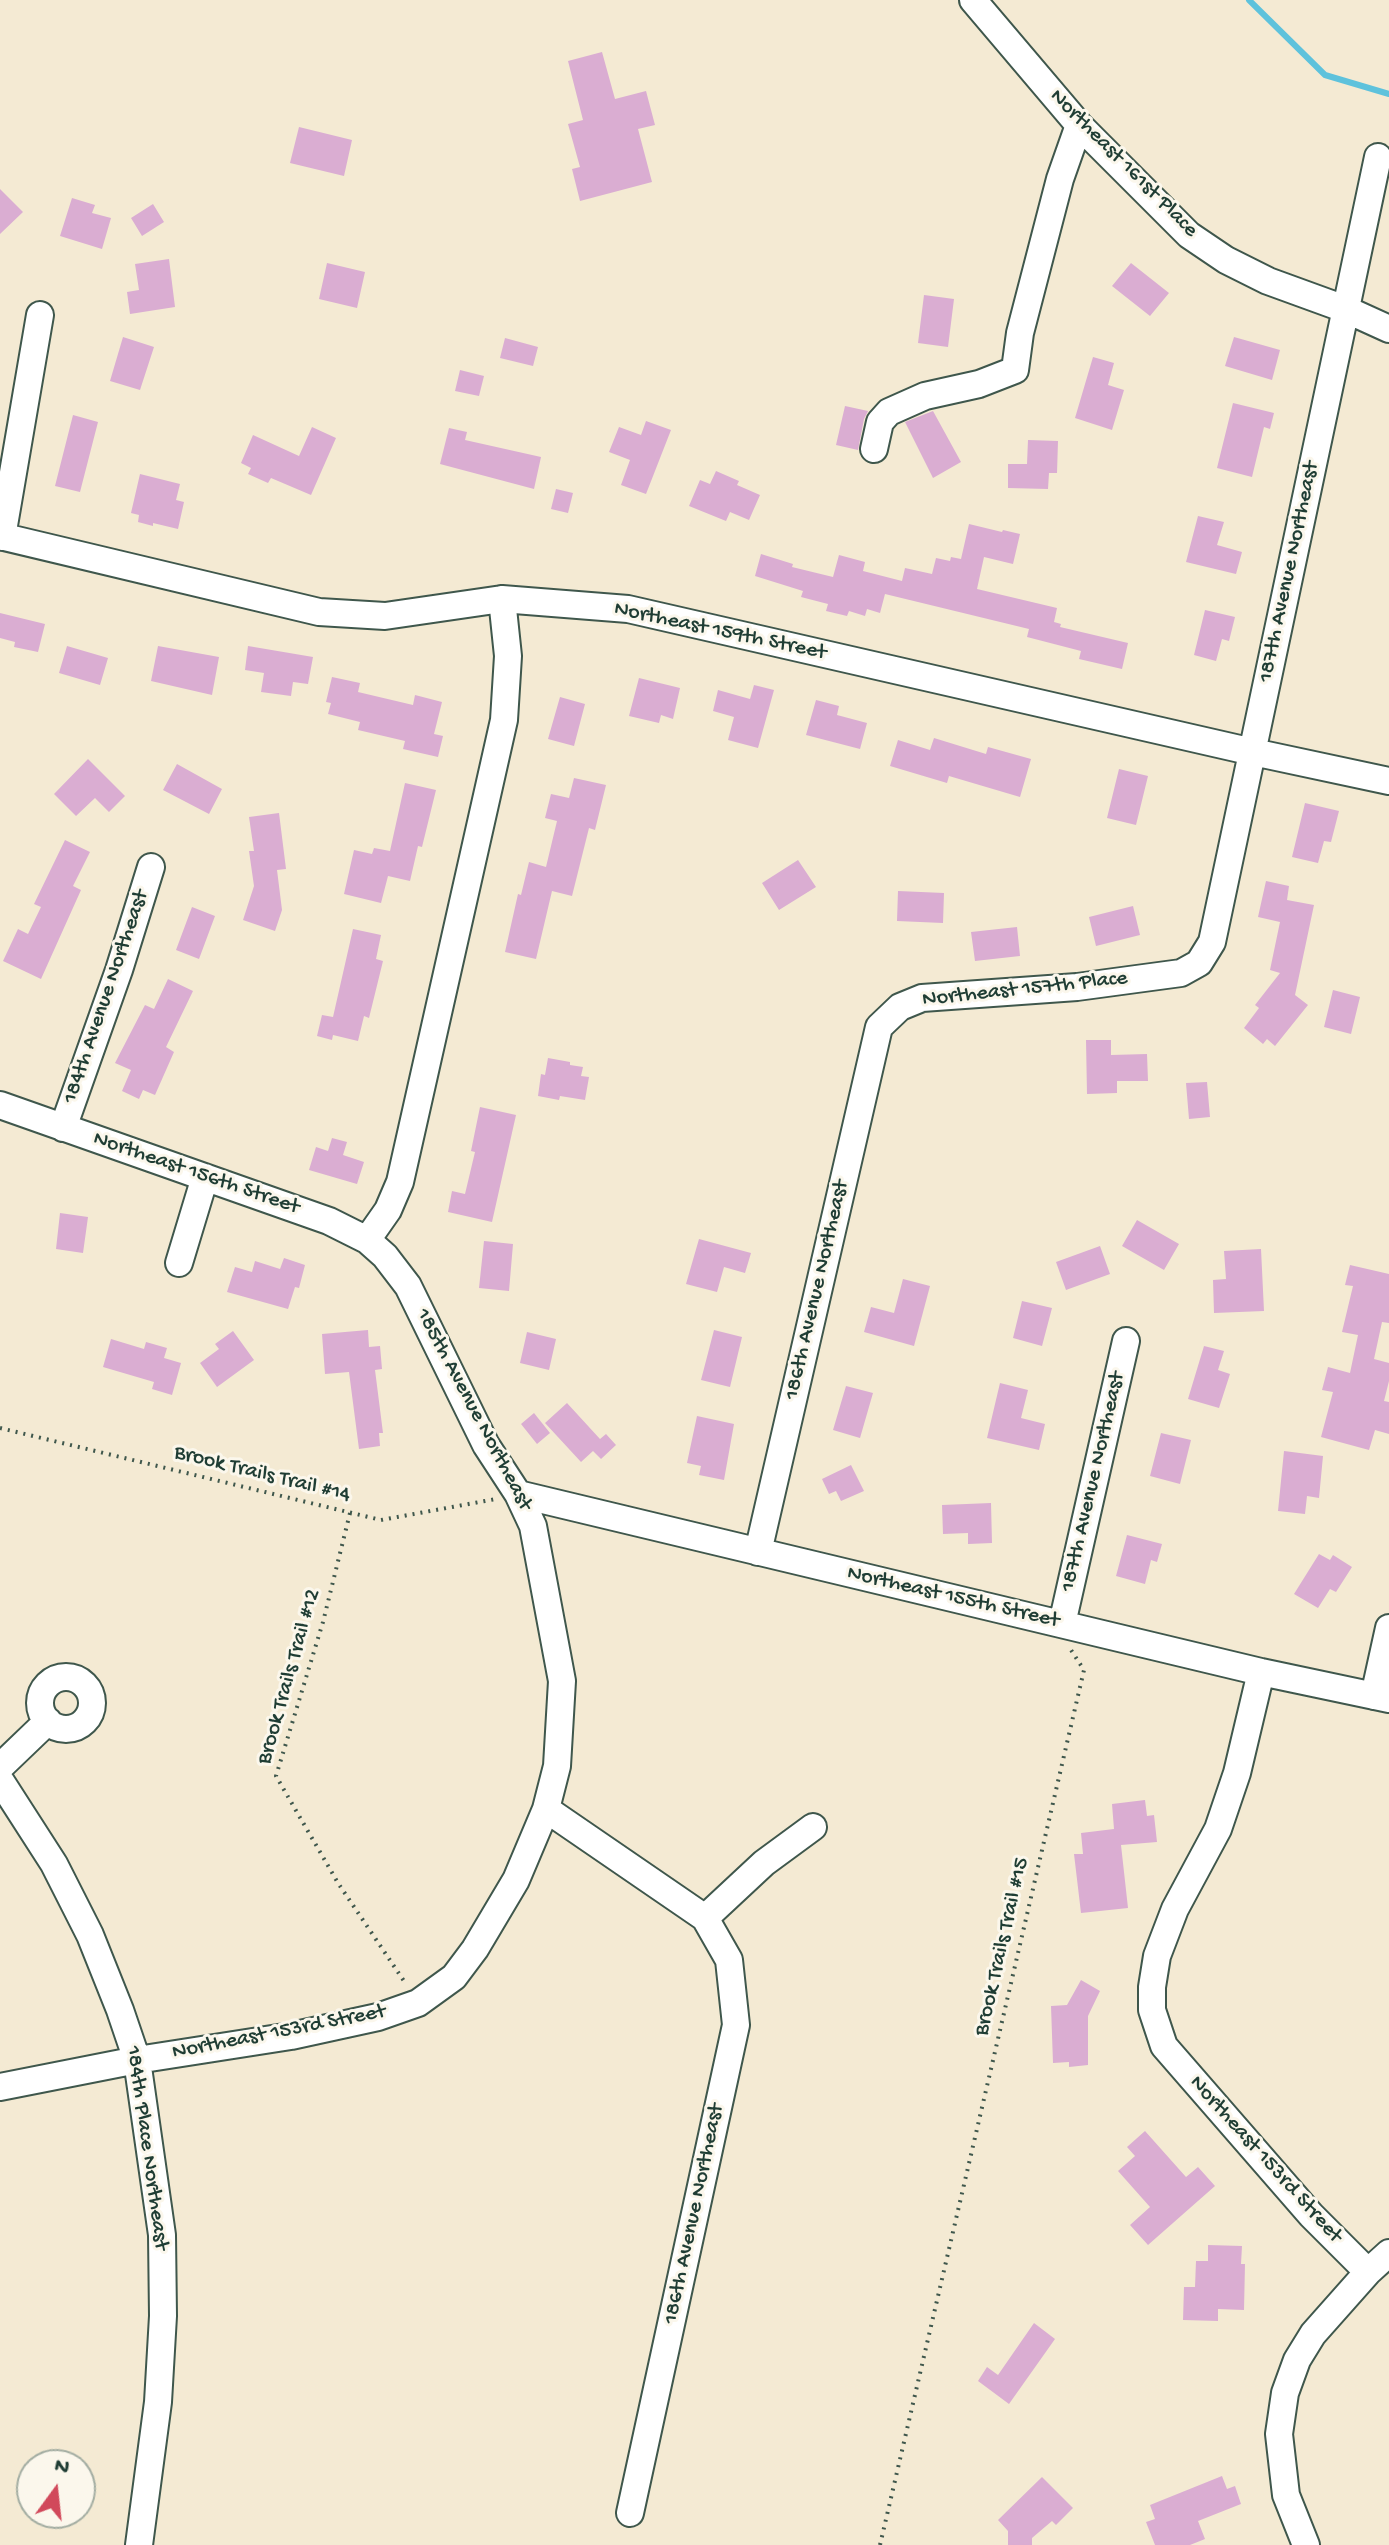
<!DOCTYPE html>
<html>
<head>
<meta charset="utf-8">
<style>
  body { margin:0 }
  #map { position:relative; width:1389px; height:2545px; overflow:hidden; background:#f4ead3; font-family:"Gochi Hand",sans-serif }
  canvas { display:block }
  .north { position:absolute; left:16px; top:2449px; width:80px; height:80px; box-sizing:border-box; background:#fbf7ec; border:2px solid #a3ada2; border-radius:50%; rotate:15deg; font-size:22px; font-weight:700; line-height:32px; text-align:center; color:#1f3d34 }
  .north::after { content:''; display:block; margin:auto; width:28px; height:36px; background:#d1495b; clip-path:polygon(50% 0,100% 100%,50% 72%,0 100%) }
</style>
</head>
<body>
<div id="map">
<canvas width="1389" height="2545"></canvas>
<div class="north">N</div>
</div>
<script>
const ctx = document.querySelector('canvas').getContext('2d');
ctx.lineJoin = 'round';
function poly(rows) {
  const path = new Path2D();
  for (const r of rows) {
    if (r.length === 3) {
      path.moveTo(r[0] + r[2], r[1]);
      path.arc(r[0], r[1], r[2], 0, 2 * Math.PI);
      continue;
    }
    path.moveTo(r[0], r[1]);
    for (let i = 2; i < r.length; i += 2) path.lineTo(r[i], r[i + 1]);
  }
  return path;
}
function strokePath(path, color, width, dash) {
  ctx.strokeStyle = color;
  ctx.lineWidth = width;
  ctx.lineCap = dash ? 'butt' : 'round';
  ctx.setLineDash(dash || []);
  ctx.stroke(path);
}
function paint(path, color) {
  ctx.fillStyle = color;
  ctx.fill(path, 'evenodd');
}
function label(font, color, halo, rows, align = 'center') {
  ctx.font = font + ' "Gochi Hand",sans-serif';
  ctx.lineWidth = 6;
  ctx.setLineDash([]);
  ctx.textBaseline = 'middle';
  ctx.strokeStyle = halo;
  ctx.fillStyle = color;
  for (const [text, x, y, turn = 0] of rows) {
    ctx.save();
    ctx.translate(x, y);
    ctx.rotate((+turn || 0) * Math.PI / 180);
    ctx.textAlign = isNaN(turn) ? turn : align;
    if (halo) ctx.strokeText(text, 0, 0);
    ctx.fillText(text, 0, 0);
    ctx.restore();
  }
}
strokePath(poly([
  [1249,0,1325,75,1389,94]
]), '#5ec2dc', 6);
paint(poly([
  [602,52,615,99,646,91,655,125,638,129,652,182,580,201,572,169,580,167,568,124,583,120,568,61],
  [299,127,352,140,344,176,290,163],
  [0,189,23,212,0,234],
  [72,198,95,205,92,213,111,218,102,249,60,236],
  [153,204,164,222,142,236,131,218],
  [169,259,175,307,130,314,127,292,139,290,135,264],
  [327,263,365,272,357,308,319,299],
  [1131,263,1169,293,1150,316,1112,286],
  [924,295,954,299,948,347,918,343],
  [123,337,154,347,140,390,110,381],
  [1234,337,1280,350,1272,380,1225,366],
  [505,338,538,347,533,366,500,358],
  [1093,357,1114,363,1108,385,1124,390,1112,430,1075,418],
  [460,370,484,376,479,396,455,391],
  [1233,403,1274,413,1270,429,1264,427,1252,477,1217,468],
  [845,406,868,411,864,419,858,450,836,445],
  [933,411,961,462,933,478,905,422],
  [73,415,98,422,80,492,55,486],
  [646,421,671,430,646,494,621,485,630,460,609,452,619,427,641,435],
  [312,427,336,438,311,495,271,478,268,483,248,474,251,468,241,463,253,435,299,456],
  [449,428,467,432,465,440,541,457,534,489,440,464],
  [1028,440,1058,441,1057,473,1049,473,1048,489,1008,488,1008,464,1027,464],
  [716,471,739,481,737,485,760,495,749,520,730,512,726,521,689,506,700,480,710,484],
  [140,474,180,484,176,500,184,502,178,529,153,523,153,526,138,522,139,515,131,513],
  [556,489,573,493,568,513,551,509],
  [1198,516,1224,522,1217,545,1242,552,1236,574,1186,562],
  [969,524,1002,532,1003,530,1020,534,1013,564,984,557,977,589,1057,608,1054,622,1061,624,1060,627,1128,643,1122,669,1079,659,1081,651,1027,637,1029,629,885,594,880,613,867,609,865,616,849,611,847,616,826,611,828,604,801,597,803,591,755,576,761,554,793,564,792,567,833,577,839,555,865,562,863,571,902,581,905,568,932,574,936,558,950,561,951,557,961,559],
  [1205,610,1235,617,1229,641,1222,639,1216,661,1194,655],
  [0,613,45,624,38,652,14,647,15,642,0,638],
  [67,646,108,658,100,685,59,673],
  [158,646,219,657,212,695,151,681],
  [248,646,313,657,308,684,293,682,291,696,261,692,264,673,245,670],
  [332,677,360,683,358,692,413,705,415,695,442,702,434,734,443,736,438,757,403,749,405,741,358,730,360,722,328,714,331,703,326,702],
  [639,678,680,688,673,719,661,715,659,723,629,716],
  [754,685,774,690,758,748,728,740,734,717,713,711,718,690,750,699],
  [560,697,585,704,574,746,548,739],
  [816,700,839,706,837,715,867,723,860,749,806,735],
  [934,738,986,754,988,747,1031,759,1020,797,949,776,947,783,890,766,898,740,930,750],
  [88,759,125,796,109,812,95,798,76,816,54,794],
  [177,764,222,789,209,814,163,790],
  [1119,769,1148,776,1136,825,1107,818],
  [574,778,606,785,595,830,589,828,572,896,552,891,536,959,505,952,518,894,521,895,529,862,546,867,557,821,545,818,551,794,569,798],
  [405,783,436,790,422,847,418,846,410,881,388,876,381,903,344,894,354,850,372,854,374,848,390,851],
  [1305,803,1339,811,1331,842,1324,841,1318,863,1292,857],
  [279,813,286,869,277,870,282,910,275,931,243,920,254,886,249,851,254,851,249,817],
  [65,840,90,852,73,886,81,890,41,979,3,961,18,929,28,934,41,907,34,904],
  [798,860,816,887,779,910,762,883],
  [1266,881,1289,886,1287,900,1314,905,1295,995,1308,1005,1275,1046,1267,1039,1263,1044,1244,1028,1259,1008,1255,1005,1280,973,1270,970,1280,922,1258,917],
  [898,891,944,893,943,923,897,921],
  [1133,906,1140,935,1096,946,1089,917],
  [192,907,215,916,199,959,176,950],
  [1017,927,1020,956,975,961,971,932],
  [353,929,381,935,376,959,383,961,369,1018,364,1016,358,1041,333,1035,332,1040,317,1036,322,1015,333,1017],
  [168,979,193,991,166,1047,174,1052,155,1095,143,1090,139,1099,122,1091,131,1070,115,1063,145,1005,154,1009],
  [1333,990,1360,997,1351,1034,1324,1027],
  [1086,1040,1111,1040,1111,1055,1147,1054,1148,1081,1117,1081,1117,1093,1087,1094],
  [548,1058,570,1062,570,1065,583,1067,581,1076,589,1077,585,1100,560,1096,559,1100,538,1096,541,1074,545,1075],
  [1207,1082,1210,1117,1189,1119,1186,1083],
  [480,1107,516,1115,492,1222,448,1212,452,1191,465,1194,475,1152,471,1151],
  [332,1138,347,1142,343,1155,364,1162,357,1184,309,1170,316,1147,328,1151],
  [60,1213,88,1217,83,1253,56,1249],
  [1137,1220,1179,1244,1164,1270,1122,1246],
  [699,1239,751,1253,745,1273,724,1267,717,1292,686,1284],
  [484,1241,513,1244,509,1291,479,1288],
  [1100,1246,1110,1274,1066,1290,1056,1262],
  [1261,1249,1264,1311,1214,1313,1213,1280,1226,1279,1224,1251],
  [284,1258,305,1265,299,1288,295,1287,288,1309,227,1292,235,1267,252,1272,255,1261,280,1269],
  [1350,1265,1389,1274,1389,1323,1382,1322,1374,1359,1389,1363,1389,1381,1384,1401,1389,1402,1389,1434,1375,1430,1369,1450,1321,1437,1333,1392,1322,1390,1328,1367,1350,1373,1358,1335,1342,1332,1353,1286,1345,1285],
  [903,1279,930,1286,914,1346,864,1332,871,1307,894,1313],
  [1022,1301,1052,1308,1042,1346,1013,1338],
  [368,1330,369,1347,380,1346,382,1369,375,1370,383,1433,379,1433,380,1446,359,1449,349,1372,325,1374,322,1334],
  [714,1330,742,1337,730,1387,701,1380],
  [233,1331,254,1360,217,1387,200,1363,219,1349,215,1344],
  [527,1332,556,1339,549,1370,520,1363],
  [111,1339,144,1349,146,1342,167,1348,164,1358,181,1363,172,1395,152,1389,154,1382,103,1367],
  [1204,1346,1224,1351,1218,1370,1230,1374,1219,1408,1188,1399],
  [1000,1383,1028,1390,1021,1418,1045,1424,1039,1450,987,1438],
  [846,1386,873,1393,860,1438,833,1430],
  [567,1403,600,1439,606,1434,616,1445,601,1459,593,1451,581,1462,545,1423],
  [534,1413,550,1433,537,1444,521,1424],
  [697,1416,734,1424,724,1480,699,1475,701,1466,687,1463],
  [1161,1433,1191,1440,1180,1484,1150,1476],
  [1284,1451,1323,1456,1319,1498,1307,1496,1305,1514,1278,1511],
  [851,1465,864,1491,841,1501,836,1491,829,1494,822,1479],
  [991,1503,992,1543,968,1544,968,1533,943,1534,942,1505],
  [1127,1535,1162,1544,1157,1562,1151,1560,1145,1584,1116,1576],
  [1319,1554,1330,1560,1333,1555,1352,1567,1336,1592,1330,1589,1318,1608,1294,1594],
  [1145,1800,1147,1816,1154,1815,1157,1842,1121,1845,1128,1908,1081,1913,1074,1854,1083,1854,1081,1833,1114,1829,1112,1804],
  [1081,1980,1100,1991,1088,2016,1088,2065,1069,2067,1069,2062,1053,2063,1051,2006,1067,2005],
  [1145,2131,1186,2177,1198,2167,1215,2186,1148,2245,1130,2225,1150,2207,1118,2171,1135,2156,1127,2147],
  [1208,2245,1242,2246,1241,2264,1245,2264,1244,2310,1218,2309,1218,2321,1183,2320,1184,2287,1195,2287,1196,2261,1208,2261],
  [1034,2323,1055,2339,1009,2404,978,2381,987,2367,998,2375],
  [1222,2476,1227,2489,1235,2486,1241,2504,1198,2521,1205,2539,1190,2545,1155,2545,1146,2522,1155,2519,1150,2505],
  [1042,2477,1073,2508,1056,2525,1052,2521,1032,2538,1032,2545,1008,2545,1008,2531,998,2520]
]), '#daadd2');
const minor = poly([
  [973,0,1079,125,1189,235,1226,260,1268,281,1345,309,1389,329],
  [874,449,880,422,889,412,925,396,979,384,1015,370,1020,333,1060,179,1079,125],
  [0,536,319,612,385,616,502,599,628,609,1253,752,1389,781],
  [2,537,40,315],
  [0,1105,329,1221,367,1240,385,1256,408,1286,486,1445,518,1494,533,1526,562,1681,557,1766,546,1809,516,1880,475,1949,454,1977,418,2003,378,2017,291,2036,137,2060,0,2087],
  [63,1128,119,970,151,867],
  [367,1240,388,1210,400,1182,504,720,508,656,502,599],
  [179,1263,205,1177],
  [518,1494,1261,1672,1389,1699],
  [758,1552,879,1027,900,1007,922,998,1077,987,1181,973,1199,963,1212,942,1378,157],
  [1062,1624,1126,1341],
  [1261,1672,1237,1773,1218,1829,1175,1909,1157,1956,1152,1987,1152,2010,1164,2046,1311,2215,1368,2272],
  [66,1703,26],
  [1374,1696,1389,1628],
  [0,1767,48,1721],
  [0,1780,54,1864,90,1935,120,2010,137,2060,162,2235,163,2316,158,2402,139,2545],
  [546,1809,705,1918,729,1960,736,2025,630,2513],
  [705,1918,764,1863,813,1827],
  [1306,2545,1286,2495,1279,2434,1285,2393,1297,2360,1313,2334,1368,2272,1389,2253]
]);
strokePath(minor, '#3f574c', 30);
strokePath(poly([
  [0,1428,381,1520,496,1499],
  [350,1513,323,1622,276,1776,338,1883,406,1984],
  [880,2545,1084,1670,1071,1650]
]), '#3f574c', 4, [2, 6]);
strokePath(minor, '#fff', 26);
label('22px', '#1f3d34', '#fbf7ec', [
  ["Northeast 161st Place",1123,164,45],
  ["187th Avenue Northeast",1290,572,-78],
  ["Northeast 159th Street",720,632,12],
  ["Northeast 157th Place",1025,990,-6],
  ["184th Avenue Northeast",107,997,-71],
  ["Northeast 156th Street",196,1174,19],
  ["186th Avenue Northeast",818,1290,-77],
  ["185th Avenue Northeast",473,1410,62],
  ["Brook Trails Trail #14",262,1475,14],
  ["187th Avenue Northeast",1094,1482,-77],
  ["Northeast 155th Street",953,1598,13],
  ["Brook Trails Trail #12",290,1677,-74],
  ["Brook Trails Trail #15",1003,1947,-77],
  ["Northeast 153rd Street",279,2033,-11],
  ["184th Place Northeast",146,2148,82],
  ["Northeast 153rd Street",1265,2160,48],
  ["186th Avenue Northeast",695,2214,-78]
]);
</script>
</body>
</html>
